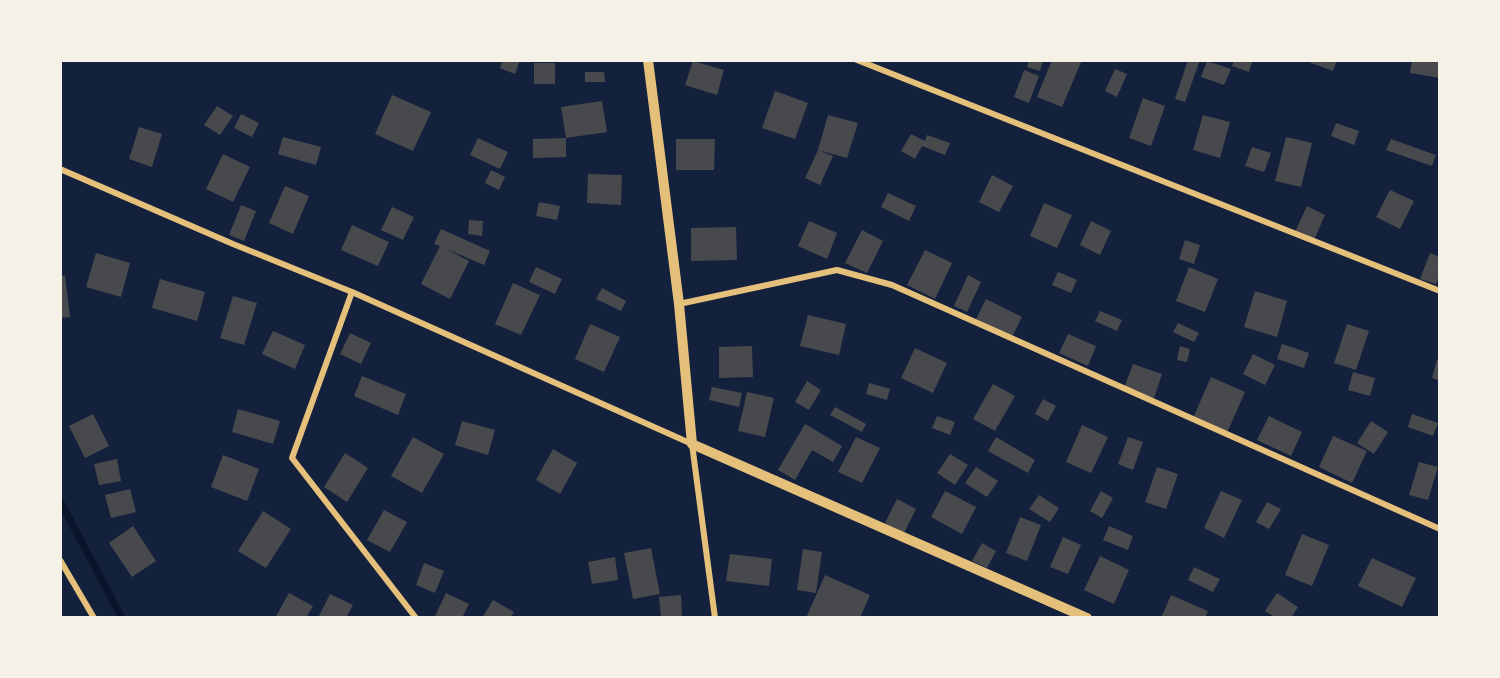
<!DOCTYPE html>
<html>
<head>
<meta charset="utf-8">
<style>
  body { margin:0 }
  #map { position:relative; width:1500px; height:678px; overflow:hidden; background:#14213d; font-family:Roboto,sans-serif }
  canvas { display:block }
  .frame { position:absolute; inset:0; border:62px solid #f6f1e7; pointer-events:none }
</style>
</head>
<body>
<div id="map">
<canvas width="1500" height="678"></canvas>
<div class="frame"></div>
</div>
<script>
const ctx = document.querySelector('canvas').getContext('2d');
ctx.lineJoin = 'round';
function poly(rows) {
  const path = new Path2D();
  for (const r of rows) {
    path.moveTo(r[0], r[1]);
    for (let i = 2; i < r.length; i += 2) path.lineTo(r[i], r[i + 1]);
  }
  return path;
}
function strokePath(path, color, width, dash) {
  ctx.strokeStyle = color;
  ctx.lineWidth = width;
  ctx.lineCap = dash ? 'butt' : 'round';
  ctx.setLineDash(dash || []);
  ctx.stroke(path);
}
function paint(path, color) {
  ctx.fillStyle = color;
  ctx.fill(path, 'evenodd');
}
strokePath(poly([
  [60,501,122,618]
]), '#0b132b', 7);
paint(poly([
  [503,60,520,60,515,74,500,68],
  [1029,60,1043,60,1040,71,1027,67],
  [1052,60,1082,60,1062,107,1037,97],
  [1188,60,1200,60,1185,102,1175,99],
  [1234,60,1253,60,1249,72,1232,66],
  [1303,60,1337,60,1333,71],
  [1412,60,1440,60,1440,78,1410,73],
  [693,61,724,70,717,95,685,85],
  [1207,61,1231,69,1224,85,1201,77],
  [534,63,555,63,555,84,534,84],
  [1115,69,1127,74,1117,97,1105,91],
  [1024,70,1039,76,1029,103,1014,97],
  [585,72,604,72,605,82,585,82],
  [775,91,808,103,795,139,762,128],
  [392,95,431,112,413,151,375,134],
  [1143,98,1165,106,1151,146,1129,138],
  [602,101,607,132,566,138,561,107],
  [217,106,233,116,220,135,204,125],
  [241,114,259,123,252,137,234,128],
  [828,115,858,123,847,158,818,150],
  [1203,115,1230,122,1220,158,1193,150],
  [1336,123,1359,131,1354,145,1331,136],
  [139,127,162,134,152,167,129,159],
  [911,134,925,141,927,135,950,143,945,155,922,146,915,159,901,151],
  [283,137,321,147,316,165,278,154],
  [1286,137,1312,143,1301,187,1275,181],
  [478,138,508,152,500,169,470,155],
  [566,138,566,157,533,158,533,139],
  [676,139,715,139,714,170,676,170],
  [1391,139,1436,155,1432,166,1386,150],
  [1252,147,1271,153,1264,172,1245,166],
  [818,150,833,156,820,185,805,178],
  [223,154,250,167,233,202,206,189],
  [491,170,505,177,499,190,485,183],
  [588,174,622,175,621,205,587,203],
  [992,175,1013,186,999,212,979,202],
  [285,186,309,196,293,234,269,223],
  [1390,190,1414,201,1400,229,1376,217],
  [888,193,916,206,909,221,881,207],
  [539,202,560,206,557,220,536,216],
  [1044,203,1072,215,1057,248,1030,236],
  [241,205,256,211,244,241,229,235],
  [1307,206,1325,215,1314,240,1295,232],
  [392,207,414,217,403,240,381,230],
  [469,220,483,221,482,236,468,234],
  [809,221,837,233,827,259,798,246],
  [1091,221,1111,231,1100,255,1080,245],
  [352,225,389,242,378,266,341,250],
  [736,227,737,260,691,261,691,228],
  [441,229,490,251,484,265,446,249,469,261,450,299,421,284,440,246,434,244],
  [862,230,883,241,867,273,845,263],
  [1185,240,1200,245,1194,264,1179,259],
  [925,250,952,263,935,299,907,285],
  [96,253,130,263,121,297,86,287],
  [1430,253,1440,257,1440,273,1436,284,1420,279],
  [536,267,562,279,555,294,529,282],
  [1189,267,1218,279,1205,312,1176,301],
  [1058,272,1077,280,1071,293,1052,285],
  [65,275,70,317,60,318,60,276],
  [968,275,981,282,967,312,954,306],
  [160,279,205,292,197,321,152,308],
  [513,283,540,295,521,335,495,324],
  [602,288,626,301,621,311,596,299],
  [1255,291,1287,301,1277,337,1244,327],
  [233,296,257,303,244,345,220,338],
  [986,299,1022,317,1012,337,976,319],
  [1100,311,1122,320,1117,331,1095,321],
  [808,315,846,324,839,355,800,346],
  [1178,323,1199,333,1194,342,1173,332],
  [590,324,620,337,604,372,575,359],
  [1347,324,1369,331,1356,370,1334,363],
  [273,331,305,345,295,369,262,354],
  [350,333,371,343,361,364,340,354],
  [1068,334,1096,346,1088,366,1059,353],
  [1282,344,1309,353,1304,368,1277,359],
  [752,346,753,377,719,378,719,347],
  [1180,346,1190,349,1187,362,1177,360],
  [915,348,947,363,933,393,901,378],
  [1253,354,1275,365,1265,385,1243,374],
  [1437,359,1440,360,1440,381,1432,378],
  [1133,364,1162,374,1154,398,1124,388],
  [1353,372,1375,378,1370,396,1348,390],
  [362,376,406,394,398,415,354,396],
  [1211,377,1245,392,1227,433,1193,418],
  [807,381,821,390,809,410,795,402],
  [869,383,890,389,887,400,866,394],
  [993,384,1015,396,995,431,973,419],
  [712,387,742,393,739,407,709,400],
  [747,392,774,398,765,437,738,431],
  [1043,399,1056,406,1048,421,1035,414],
  [835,407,866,424,862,432,830,415],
  [238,409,280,421,273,444,232,432],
  [93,414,109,446,85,458,69,426],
  [1412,414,1438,423,1433,436,1408,427],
  [937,416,955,422,950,435,932,428],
  [1269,416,1302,432,1291,456,1257,440],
  [462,421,495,430,488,455,455,445],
  [1371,421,1388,432,1374,454,1357,443],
  [805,424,842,446,833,462,812,450,795,480,778,470],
  [1082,425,1108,437,1091,473,1066,462],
  [1333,436,1367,451,1352,483,1319,467],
  [413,437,444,454,422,493,391,476],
  [856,437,880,448,862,483,838,472],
  [996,437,1035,460,1028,473,988,451],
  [1128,437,1143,442,1133,470,1118,464],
  [553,449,577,463,560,494,536,480],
  [345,453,368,468,347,502,324,487],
  [950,454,968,465,955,485,937,473],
  [223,455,259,469,247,501,211,487],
  [117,459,121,481,99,485,94,464],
  [1419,462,1438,467,1428,500,1409,495],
  [976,467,998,481,987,497,965,483],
  [1157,467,1178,474,1166,509,1145,502],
  [130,489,136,512,111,518,105,495],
  [945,491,976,507,962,534,931,517],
  [1101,491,1113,498,1102,518,1090,511],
  [1221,491,1242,500,1224,538,1204,528],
  [1039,495,1059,508,1050,522,1029,509],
  [897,499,916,509,904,533,885,523],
  [1267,502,1281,509,1269,529,1256,522],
  [384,510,407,522,390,552,367,540],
  [263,511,291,529,266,568,238,551],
  [1020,517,1041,525,1027,561,1006,553],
  [133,526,156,561,132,577,109,543],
  [1109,526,1133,536,1128,550,1103,540],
  [1302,534,1329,545,1312,586,1285,575],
  [1063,537,1081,545,1068,574,1050,567],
  [982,543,996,551,987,568,972,561],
  [651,548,660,594,633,599,624,553],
  [803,549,822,552,816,593,797,590],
  [730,554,772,559,769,586,726,581],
  [1100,556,1129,570,1114,604,1084,590],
  [615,557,618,580,592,584,588,562],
  [1372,558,1416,578,1402,607,1358,586],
  [424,563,444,571,435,593,416,585],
  [1194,567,1220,579,1213,592,1188,580],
  [825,575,870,595,860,618,806,618],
  [289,593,313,606,306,618,275,618],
  [446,593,469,604,462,618,434,618],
  [1277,593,1298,607,1291,618,1276,618,1265,611],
  [330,594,353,605,346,618,318,618],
  [681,595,682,616,661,618,659,597],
  [1171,595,1208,611,1205,618,1161,618],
  [493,600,514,612,510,618,482,618]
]), '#48494c');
strokePath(poly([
  [857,60,1440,291],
  [60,169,233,244,352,292,692,444,715,618],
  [352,292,292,458,416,618],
  [679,304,837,270,892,285,1440,529],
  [60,560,94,618]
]), '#e5c07b', 6);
strokePath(poly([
  [648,60,679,304,692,444,1087,618]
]), '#e5c07b', 10);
</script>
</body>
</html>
